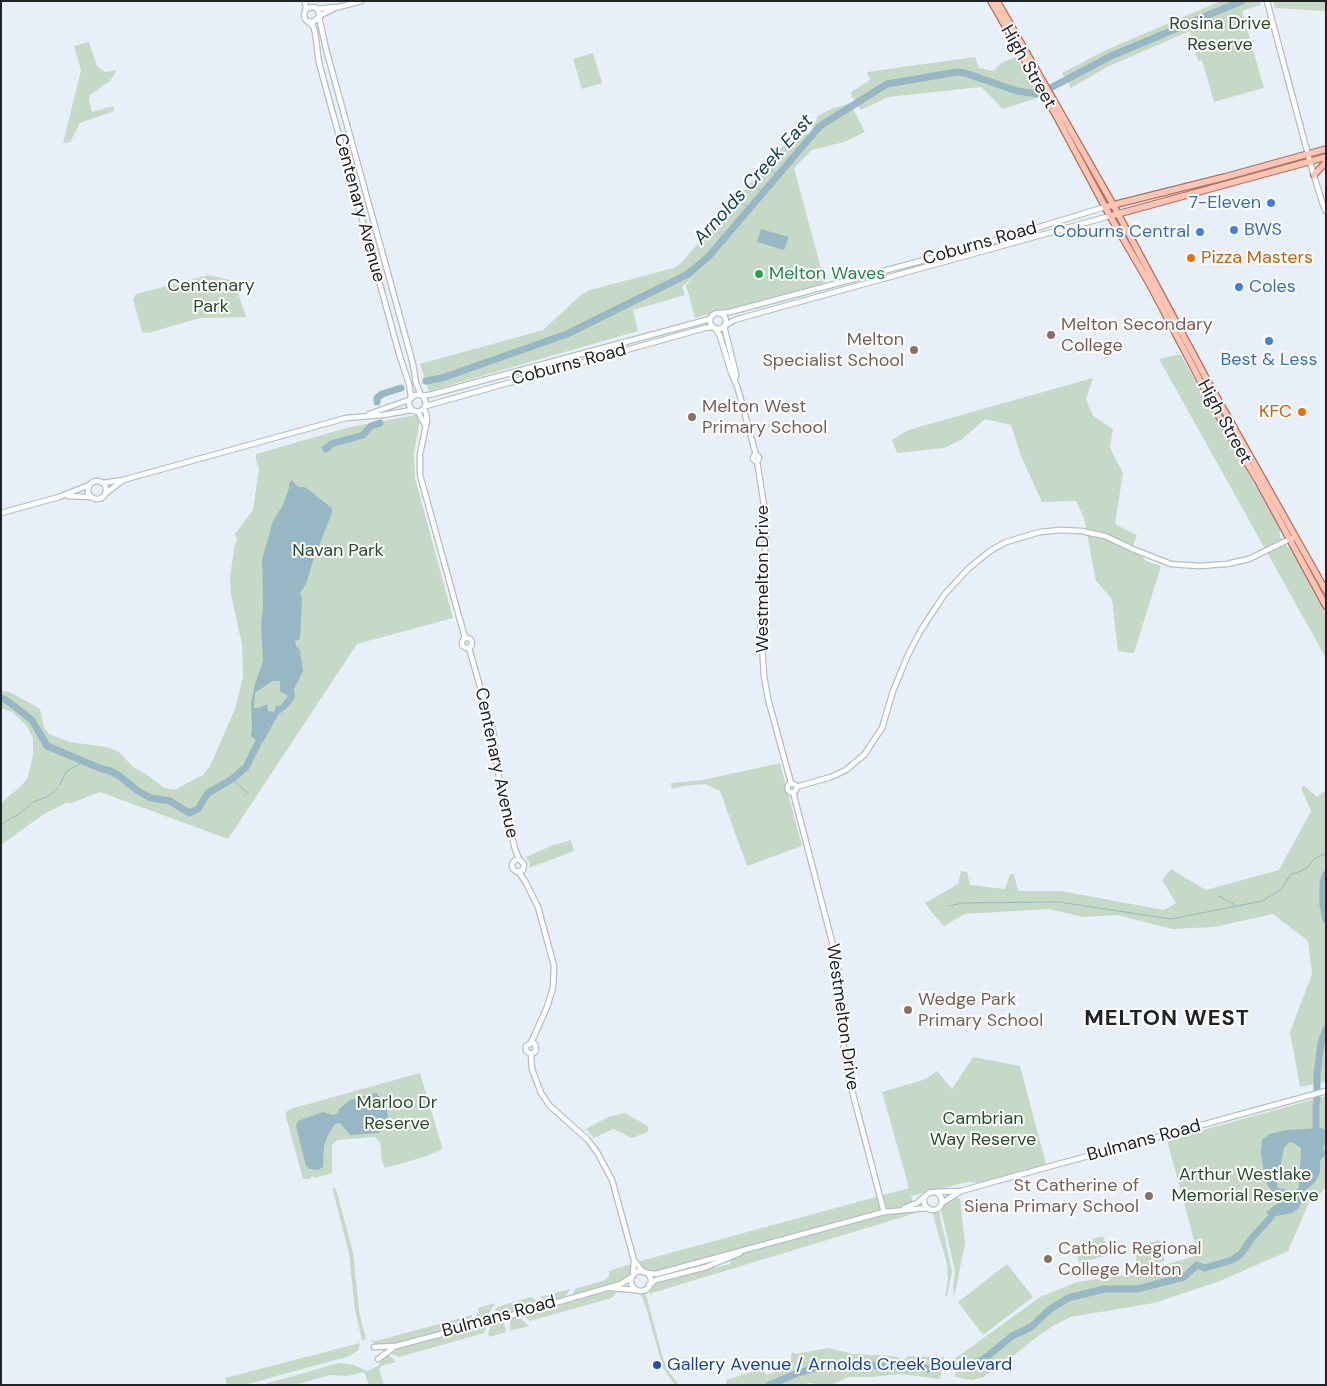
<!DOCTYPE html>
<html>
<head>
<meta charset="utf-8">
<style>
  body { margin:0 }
  #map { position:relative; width:1327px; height:1386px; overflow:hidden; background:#e7f0f8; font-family:"DM Sans",sans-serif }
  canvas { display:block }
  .frame { position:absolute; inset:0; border:2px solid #212427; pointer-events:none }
</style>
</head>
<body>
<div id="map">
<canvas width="1327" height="1386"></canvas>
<div class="frame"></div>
</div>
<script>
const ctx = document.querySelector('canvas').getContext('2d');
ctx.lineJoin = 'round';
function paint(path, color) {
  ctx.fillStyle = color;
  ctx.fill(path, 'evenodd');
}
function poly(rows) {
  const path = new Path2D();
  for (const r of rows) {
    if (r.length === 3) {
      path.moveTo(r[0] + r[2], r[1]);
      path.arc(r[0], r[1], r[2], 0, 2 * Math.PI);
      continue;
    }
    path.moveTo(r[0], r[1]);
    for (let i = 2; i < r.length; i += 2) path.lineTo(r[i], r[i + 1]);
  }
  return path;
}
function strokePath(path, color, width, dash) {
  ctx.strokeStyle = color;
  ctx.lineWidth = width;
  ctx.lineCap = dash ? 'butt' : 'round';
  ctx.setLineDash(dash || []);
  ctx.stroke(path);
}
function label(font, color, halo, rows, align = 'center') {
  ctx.font = font + ' "DM Sans",sans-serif';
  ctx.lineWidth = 4;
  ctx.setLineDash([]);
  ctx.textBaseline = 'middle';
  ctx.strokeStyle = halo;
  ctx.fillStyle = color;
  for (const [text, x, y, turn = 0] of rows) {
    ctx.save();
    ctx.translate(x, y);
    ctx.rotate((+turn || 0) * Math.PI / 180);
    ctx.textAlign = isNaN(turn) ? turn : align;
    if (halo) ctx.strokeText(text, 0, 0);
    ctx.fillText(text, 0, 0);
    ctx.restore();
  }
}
paint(poly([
  [1221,1,1260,1,1261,5,1242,11,1264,88,1214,102,1202,60,1198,61,1190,31,1107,67,1071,88,1062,73,1108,49],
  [1273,1,1326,1,1326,11,1275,8],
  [89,42,97,66,105,72,117,70,110,81,90,95,89,100,92,112,113,106,114,111,80,123,70,142,63,143,81,70,74,46],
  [593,53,602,83,582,89,573,59],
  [975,57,979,68,994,71,1001,63,1016,57,1040,97,1003,109,981,87,888,97,861,110,852,97,851,92,870,80,867,72],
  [850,103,865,132,844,142,812,150,794,168,825,283,695,318,686,285,695,275,682,287,685,295,633,310,638,331,429,391,420,364,543,330,581,295,590,290,674,268,680,264,787,141,810,133,818,116,831,109],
  [209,275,234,281,246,317,200,318,148,333,142,332,133,299,136,294],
  [1180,354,1280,528,1280,537,1286,546,1291,549,1297,556,1326,607,1326,658,1159,359],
  [1093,378,1086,399,1093,416,1113,429,1110,448,1123,473,1115,524,1137,535,1133,546,1146,561,1161,566,1134,653,1118,651,1112,599,1096,581,1084,518,1076,501,1042,502,1021,456,1011,425,985,419,961,440,944,448,897,453,892,440,908,430],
  [416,415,420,419,414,453,415,478,453,618,357,644,228,839,100,792,69,804,68,802,44,814,1,845,1,803,20,787,27,779,33,756,33,738,27,726,12,712,1,708,1,691,10,692,40,709,44,727,49,734,70,742,107,747,119,752,133,767,146,774,164,788,174,790,203,775,210,766,235,709,243,677,242,645,231,594,230,578,234,548,237,539,235,534,253,510,259,468,256,460,256,454,350,427],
  [780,763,802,846,747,866,720,791,705,784,682,786,672,789,671,783,703,780],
  [1304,786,1317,797,1326,790,1326,1082,1300,1087,1290,1032,1312,974,1308,941,1273,914,1214,927,1172,929,1117,915,1083,917,1049,909,965,914,944,926,934,915,925,903,958,884,961,871,967,872,970,885,1005,889,1010,874,1014,874,1018,891,1061,891,1164,910,1176,903,1162,880,1171,869,1206,890,1279,870,1311,811,1301,788],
  [571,840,574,851,529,868,530,863,526,857,551,846],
  [973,1057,1020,1066,1046,1164,982,1183,968,1182,911,1196,913,1203,848,1222,891,1213,916,1213,649,1294,653,1285,659,1282,730,1264,731,1256,658,1272,648,1273,638,1270,637,1262,909,1188,882,1092,926,1079,937,1071,952,1089],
  [420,1073,442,1147,441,1150,424,1157,385,1168,382,1161,380,1142,374,1137,337,1140,332,1145,332,1173,315,1178,313,1176,310,1177,311,1179,303,1179,286,1117,286,1112,290,1109],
  [1326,1096,1326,1186,1321,1193,1310,1200,1288,1251,1220,1281,1154,1303,1070,1317,1053,1326,1037,1337,1008,1360,984,1377,972,1380,955,1377,956,1358,1040,1297,1077,1282,1138,1273,1198,1255,1167,1140],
  [625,1113,648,1126,648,1132,632,1138,613,1129,594,1138,586,1129,608,1117],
  [333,1187,336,1189,353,1252,359,1311,366,1339,362,1340,355,1310,349,1253,333,1191],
  [952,1195,958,1198,960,1198,965,1243,954,1298,953,1288,955,1271,941,1210,945,1199],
  [938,1207,952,1271,947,1296,945,1297,948,1279,947,1264,931,1208],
  [1103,1236,1109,1255,1079,1263,1074,1244],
  [1159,1240,1165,1261,1139,1269,1133,1248],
  [631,1264,631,1272,625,1281,572,1295,575,1289,605,1280,609,1276,609,1271],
  [1007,1264,1033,1297,983,1335,958,1302],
  [570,1289,566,1296,550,1302,539,1297],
  [646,1290,646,1294,662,1355,667,1369,679,1385,675,1385,663,1368,647,1311,640,1292],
  [605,1291,617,1292,612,1298,530,1321,526,1318,526,1313],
  [531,1297,542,1304,491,1318,497,1307],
  [495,1303,486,1319,480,1320,477,1318,476,1314,479,1313,478,1308],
  [472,1315,472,1320,468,1324,387,1345,375,1345,371,1340,376,1341],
  [518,1316,529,1326,510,1331,510,1318],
  [499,1320,504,1323,506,1332,489,1337,488,1334,492,1323],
  [484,1325,487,1326,484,1333,399,1357,390,1353,394,1349],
  [360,1343,358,1350,350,1356,244,1385,227,1385,225,1378],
  [829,1348,853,1354,895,1356,900,1359,905,1359,908,1356,944,1357,940,1379,900,1374,871,1377,848,1377,834,1384,825,1385,808,1383,804,1385,726,1385,726,1380,764,1368,766,1375,780,1370,791,1360,792,1352,795,1354],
  [389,1355,396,1362,381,1366,379,1369,384,1385,369,1385,364,1372,348,1376,330,1375,295,1385,261,1385,339,1363,354,1365,367,1371,378,1366,383,1358]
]), '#c6d9c6');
paint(poly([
  [761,229,789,237,784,250,757,242],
  [292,480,298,487,305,487,328,505,332,509,332,513,314,558,306,584,300,593,302,598,300,639,295,641,296,646,300,650,303,671,294,689,295,698,289,706,278,715,263,742,257,741,251,736,252,729,251,703,255,684,263,661,261,627,263,603,262,560,273,521,283,505,289,488,289,483],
  [272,681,280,681,280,691,288,696,281,705,276,706,274,712,268,711,267,704,259,708,254,708,255,693],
  [376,1093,386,1104,388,1119,387,1124,379,1133,350,1135,340,1123,335,1124,328,1135,324,1146,323,1167,318,1170,310,1169,306,1166,296,1126,298,1121,323,1112,333,1115,338,1113,339,1109,350,1100],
  [1322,1128,1326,1131,1326,1142,1323,1147,1326,1154,1320,1161,1320,1172,1316,1181,1304,1192,1299,1208,1292,1213,1271,1217,1266,1212,1278,1203,1277,1199,1267,1184,1264,1172,1261,1152,1262,1140,1270,1134,1286,1130],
  [1292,1142,1301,1148,1299,1186,1298,1189,1294,1191,1278,1188,1277,1182,1284,1148,1288,1143]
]), '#96b7c3');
strokePath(poly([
  [772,171,778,176],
  [758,189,764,192],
  [744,205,750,208],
  [746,217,746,213],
  [719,233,725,238],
  [321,447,331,444],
  [233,778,235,782,248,793],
  [60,785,66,772,84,761],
  [1,826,6,821,19,814,33,802,47,797,58,788],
  [1219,896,1235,905],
  [949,906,963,903,1059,902,1171,919,1262,901,1281,890,1290,875,1306,869,1314,859,1326,853]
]), '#96b7c3', 1);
strokePath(poly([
  [1196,20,1242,1],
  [426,381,442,378,567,334,688,274,709,256,820,126,887,84,957,72,965,73,1017,91,1039,94,1111,56,1192,22],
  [377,402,377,398,382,394,401,388],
  [326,449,331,444,363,435,371,426,380,423],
  [1,698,6,700,32,720,47,746,102,769,108,770,118,775,138,791,151,798,170,801,189,813,198,809,208,793,232,779,246,767,259,741],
  [1326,874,1323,882,1323,905,1326,920],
  [1317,1101,1317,1075,1321,1043,1326,1029],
  [1316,1129,1316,1106],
  [942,1367,968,1366,984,1359,1012,1336,1031,1327,1049,1310,1068,1298,1104,1289,1137,1289,1184,1277,1197,1265,1205,1268,1232,1260,1241,1254,1252,1238,1271,1217],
  [769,1385,798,1373,830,1364,848,1365,862,1364,890,1367,916,1365,927,1369,942,1367]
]), '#96b7c3', 7);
const minor = poly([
  [305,1,306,9],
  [1267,1,1310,162,1322,202,1326,211],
  [317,9,334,7],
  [319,16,335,8,361,1],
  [319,17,326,49,413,364,416,383,421,395],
  [307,21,313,22,319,17,319,12,315,7,308,8,305,11,304,16,305,19,307,21,313,26,315,32,319,63,400,357,409,384,411,397],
  [721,313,730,312,977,246,1105,207],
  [718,321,8],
  [724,326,736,374,735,379],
  [725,326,734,320,1110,216],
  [715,328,720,336,731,372,738,389,756,455],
  [423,396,426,403,424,409,418,412,412,410,409,405,409,400,415,395,421,395,423,396,433,394,710,319],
  [426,406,705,328,713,327],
  [424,409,426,413,427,421,420,454,420,475,465,638],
  [418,412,425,425],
  [369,414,409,400],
  [756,458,3],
  [757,461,764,505,766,540,760,614,764,676,768,699,791,783],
  [97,490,9],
  [103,483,123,480,346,418,383,415,412,410],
  [105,494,122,481],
  [68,496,91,497],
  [1,513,59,497,89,485],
  [467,643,5],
  [469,648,493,732,500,786,515,849,519,859,524,864,523,870,517,872,513,869,512,864,515,860,519,859],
  [792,788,4.5],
  [796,787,831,777,846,770,864,755,882,728,893,691,908,655,921,630,944,595,968,569,990,551,1006,542,1040,532,1061,530,1081,531,1105,536,1135,550,1171,564,1199,566,1227,564,1249,559,1292,538],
  [793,792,836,957,841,988,843,1042,849,1079,884,1212],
  [519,872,526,883,538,907,554,966,553,988,547,1007,531,1043,526,1046,526,1051,531,1054,535,1052,536,1049,535,1044,531,1043],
  [531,1054,532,1069,541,1093,550,1106,587,1139,597,1152,612,1180,634,1260,633,1276],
  [933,1201,9],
  [936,1192,960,1191],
  [942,1203,961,1191,993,1182,1326,1091],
  [904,1208,917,1203,924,1197],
  [634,1260,643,1272],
  [641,1281,10],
  [646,1273,656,1274,884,1212,928,1208],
  [649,1285,656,1280,706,1267,740,1253],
  [611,1288,635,1290],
  [374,1347,396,1346,502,1318,621,1284,632,1277],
  [378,1359,393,1348]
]);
const major = poly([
  [991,1,1058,119,1110,216,1149,283,1222,422,1258,481,1326,606],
  [997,1,1110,199,1206,378,1326,591],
  [1314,175,1326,162],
  [1109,206,1225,177,1326,149],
  [1114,215,1326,157]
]);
strokePath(minor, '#b5bec5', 7);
strokePath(major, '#b07362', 8);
strokePath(minor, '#fff', 4.5);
strokePath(major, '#fec5b4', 5.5);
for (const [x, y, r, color] of [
  [1271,203,5,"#3f7fe0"],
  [1234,230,5,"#3f7fe0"],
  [1200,232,5,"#3f7fe0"],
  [1191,258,5,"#e8710a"],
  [759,274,5,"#2e9e5b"],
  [1239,287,5,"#3f7fe0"],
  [1051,335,5,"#8d6e63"],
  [1269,341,5,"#3f7fe0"],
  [914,350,5,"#8d6e63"],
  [1302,412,5,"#e8710a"],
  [692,417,5,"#8d6e63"],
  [908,1010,5,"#8d6e63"],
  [1149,1196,5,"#8d6e63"],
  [1048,1259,5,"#8d6e63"],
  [657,1365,5,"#1a4fb4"]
]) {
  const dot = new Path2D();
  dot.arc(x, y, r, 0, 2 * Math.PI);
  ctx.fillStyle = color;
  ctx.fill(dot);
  strokePath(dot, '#fff', 2);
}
label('18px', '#284d2b', '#fff', [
  ["Rosina Drive",1220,24],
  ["Reserve",1220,45],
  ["Centenary",211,286],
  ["Park",211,307],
  ["Navan Park",338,551],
  ["Marloo Dr",397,1103],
  ["Reserve",397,1124],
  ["Cambrian",983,1119],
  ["Way Reserve",983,1140],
  ["Arthur Westlake",1245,1175],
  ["Memorial Reserve",1245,1196]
]);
label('18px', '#212427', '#fff', [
  ["High Street",1028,67,60],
  ["Centenary Avenue",359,208,75],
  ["Coburns Road",980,244,-16],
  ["Coburns Road",569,365,-15],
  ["High Street",1224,422,61],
  ["Westmelton Drive",763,579,-90],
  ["Centenary Avenue",496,763,78],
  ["Westmelton Drive",842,1017,82],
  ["Bulmans Road",1144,1141,-15],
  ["Bulmans Road",499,1317,-15]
]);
label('18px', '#366cbe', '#fff', [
  ["7-Eleven",1261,203],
  ["BWS",1244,230,"left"],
  ["Coburns Central",1190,232],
  ["Coles",1249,287,"left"],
  ["Best & Less",1269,360,"center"]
], 'right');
label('18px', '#c56008', '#fff', [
  ["Pizza Masters",1201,258],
  ["KFC",1292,412,"right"]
], 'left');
label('18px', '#27864d', '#fff', [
  ["Melton Waves",769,274]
], 'left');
label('18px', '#785e54', '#fff', [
  ["Melton Secondary",1061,325],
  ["College",1061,346],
  ["Melton",904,340,"right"],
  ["Specialist School",904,361,"right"],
  ["Melton West",702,407],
  ["Primary School",702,428],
  ["Wedge Park",918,1000],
  ["Primary School",918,1021],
  ["St Catherine of",1139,1186,"right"],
  ["Siena Primary School",1139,1207,"right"],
  ["Catholic Regional",1058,1249],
  ["College Melton",1058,1270]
], 'left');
label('18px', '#164399', '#fff', [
  ["Gallery Avenue / Arnolds Creek Boulevard",667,1365]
], 'left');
label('italic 19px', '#144453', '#fff', [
  ["Arnolds Creek East",754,180,-48]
]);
ctx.letterSpacing = '1px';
label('bold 22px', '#212427', '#fff', [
  ["MELTON WEST",1167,1019]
]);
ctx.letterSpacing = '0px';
</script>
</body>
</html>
